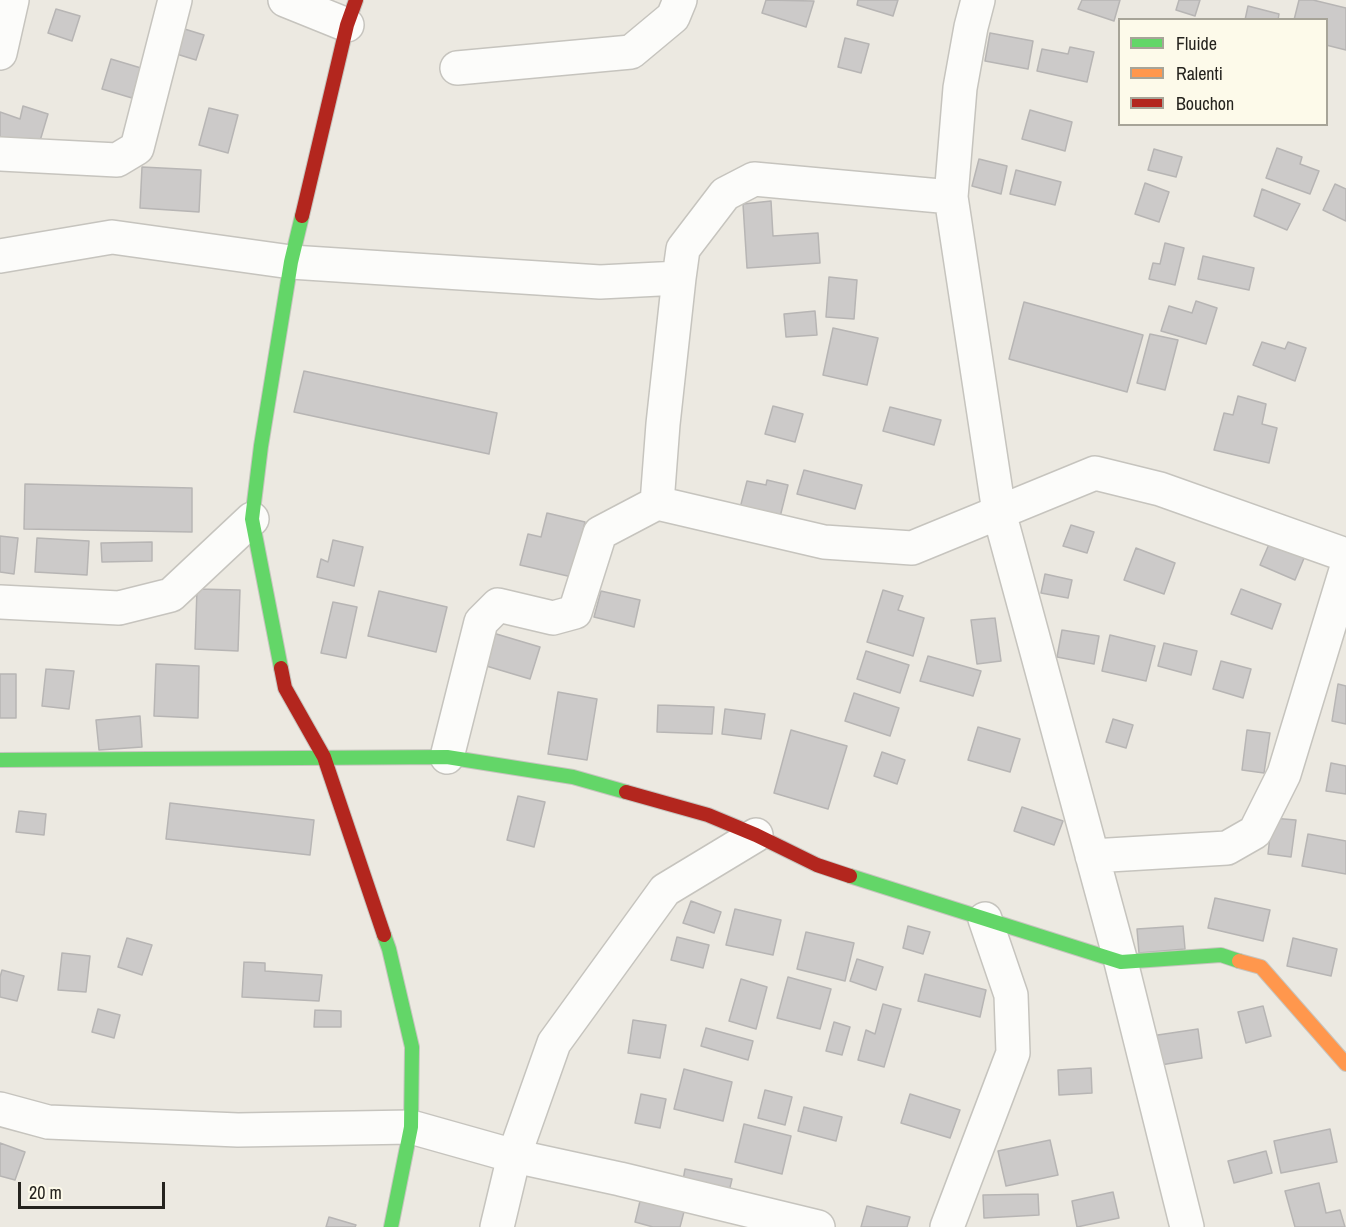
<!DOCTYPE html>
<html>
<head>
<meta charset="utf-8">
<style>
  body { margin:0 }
  #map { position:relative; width:1346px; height:1227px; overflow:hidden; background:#ece9e1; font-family:"Archivo Narrow",sans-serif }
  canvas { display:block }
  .legend { position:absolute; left:1118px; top:18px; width:210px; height:108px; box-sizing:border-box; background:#fdfaea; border:2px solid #a7a498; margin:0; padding:8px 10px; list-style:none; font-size:18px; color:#25231e }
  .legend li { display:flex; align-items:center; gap:12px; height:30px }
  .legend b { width:30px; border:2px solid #a7a498 }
  .scale { position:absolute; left:18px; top:1182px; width:147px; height:27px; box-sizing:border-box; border:3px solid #25231e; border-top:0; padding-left:8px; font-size:18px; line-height:21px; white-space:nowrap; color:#25231e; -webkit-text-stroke:4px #fdfaea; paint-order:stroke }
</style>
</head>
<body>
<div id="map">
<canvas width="1346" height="1227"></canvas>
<ul class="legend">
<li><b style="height:8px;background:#63d668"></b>Fluide</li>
<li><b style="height:8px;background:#ff974d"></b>Ralenti</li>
<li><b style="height:8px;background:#b3261e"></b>Bouchon</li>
</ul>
<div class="scale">20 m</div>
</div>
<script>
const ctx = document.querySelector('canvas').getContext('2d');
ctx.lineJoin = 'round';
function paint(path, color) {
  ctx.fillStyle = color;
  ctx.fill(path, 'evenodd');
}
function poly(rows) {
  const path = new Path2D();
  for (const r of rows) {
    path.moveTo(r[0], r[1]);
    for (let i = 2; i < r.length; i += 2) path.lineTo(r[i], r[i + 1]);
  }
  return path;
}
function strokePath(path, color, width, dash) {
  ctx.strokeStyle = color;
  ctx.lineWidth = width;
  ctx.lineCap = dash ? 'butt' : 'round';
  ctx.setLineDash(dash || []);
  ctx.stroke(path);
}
const building = poly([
  [766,0,814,1,806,27,762,13,766,0],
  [858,0,898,0,893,16,857,5,858,0],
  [1082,0,1120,0,1114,21,1078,9,1082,0],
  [1179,0,1200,0,1195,16,1176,10,1179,0],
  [1299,0,1313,0,1346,8,1346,50,1326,45,1326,20,1294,20,1299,0],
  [1248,6,1279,14,1278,20,1245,20,1248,6],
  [56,9,80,16,72,41,48,33,56,9],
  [178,27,204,35,196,60,170,52,178,27],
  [990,33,1033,41,1028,69,985,61,990,33],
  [845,38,869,44,861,73,838,67,845,38],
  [1070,47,1094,52,1087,82,1037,71,1042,49,1068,54,1070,47],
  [111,59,141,68,132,98,102,89,111,59],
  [23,106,48,114,37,151,0,139,0,112,20,119,23,106],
  [209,108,238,115,228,153,199,145,209,108],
  [1030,110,1072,122,1065,151,1022,139,1030,110],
  [1277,148,1302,157,1300,164,1319,171,1310,194,1266,178,1277,148],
  [1154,149,1182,157,1176,177,1148,170,1154,149],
  [979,159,1007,166,1001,194,972,186,979,159],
  [142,167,201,170,199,212,140,208,142,167],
  [1016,170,1061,182,1055,205,1010,194,1016,170],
  [1145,183,1169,192,1159,222,1135,214,1145,183],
  [1335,184,1346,189,1346,221,1323,210,1335,184],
  [1262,189,1300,204,1287,230,1254,216,1262,189],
  [771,201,773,236,818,233,820,263,747,268,743,204,771,201],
  [1165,243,1184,248,1175,285,1149,279,1153,263,1160,264,1165,243],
  [1203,256,1254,268,1249,290,1198,279,1203,256],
  [829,277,857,280,854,319,826,317,829,277],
  [1196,301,1217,308,1206,344,1161,331,1169,306,1192,313,1196,301],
  [1024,302,1143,335,1127,392,1009,359,1024,302],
  [815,311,817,335,786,337,784,314,815,311],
  [833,328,878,338,867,385,823,375,833,328],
  [1150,334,1178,340,1165,390,1137,383,1150,334],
  [1262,342,1285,349,1288,342,1306,348,1295,381,1253,365,1262,342],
  [304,371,497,413,489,454,294,412,304,371],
  [1238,396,1266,404,1262,424,1277,428,1269,463,1214,450,1224,413,1233,415,1238,396],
  [773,406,803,414,795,442,765,434,773,406],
  [890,407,941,420,934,445,883,431,890,407],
  [804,470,862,485,855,509,797,494,804,470],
  [767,480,788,485,780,517,740,508,747,481,766,485,767,480],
  [25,484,192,488,192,532,24,529,25,484],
  [547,513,585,522,572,577,520,565,528,534,541,537,547,513],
  [1071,525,1094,532,1087,553,1063,546,1071,525],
  [1273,535,1307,551,1295,580,1260,565,1273,535],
  [0,536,18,538,14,574,0,572,0,536],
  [37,538,89,541,87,575,35,572,37,538],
  [333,540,363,547,354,586,317,577,321,559,328,562,333,540],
  [152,542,152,561,102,562,101,543,152,542],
  [1136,548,1175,563,1164,594,1124,580,1136,548],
  [1045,574,1072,580,1068,598,1041,593,1045,574],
  [197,589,240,590,238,651,195,649,197,589],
  [1241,589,1281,604,1272,629,1231,614,1241,589],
  [883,590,903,596,898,610,924,618,913,656,867,642,883,590],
  [379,591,447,607,436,652,368,636,379,591],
  [601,591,640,600,634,627,594,617,601,591],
  [333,602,357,607,346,658,321,653,333,602],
  [995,618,1001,661,977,664,971,620,995,618],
  [1062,630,1099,636,1094,664,1057,657,1062,630],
  [493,633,540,647,530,679,483,665,493,633],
  [1110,635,1155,646,1146,681,1102,671,1110,635],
  [1164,643,1197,651,1191,675,1158,666,1164,643],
  [866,651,909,665,900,693,857,679,866,651],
  [928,656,981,671,973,696,920,681,928,656],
  [1221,661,1251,669,1243,698,1213,689,1221,661],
  [156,664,199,666,198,718,154,716,156,664],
  [46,669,74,671,69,709,42,706,46,669],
  [0,674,16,674,16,718,0,718,0,674],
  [1338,684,1346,686,1346,724,1332,721,1338,684],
  [558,692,597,699,587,760,548,754,558,692],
  [854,693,899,708,890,736,845,721,854,693],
  [658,705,714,707,712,734,657,732,658,705],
  [725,709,765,714,761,739,722,734,725,709],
  [140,716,142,747,99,750,96,720,140,716],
  [1113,719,1133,725,1126,748,1106,742,1113,719],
  [978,727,1020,739,1010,772,968,760,978,727],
  [791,730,847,746,828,809,774,793,791,730],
  [1247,730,1270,733,1264,773,1242,770,1247,730],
  [882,752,905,760,897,784,874,776,882,752],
  [1331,763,1346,766,1346,794,1326,791,1331,763],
  [518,796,545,802,534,847,507,840,518,796],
  [170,803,314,820,310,855,166,839,170,803],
  [1022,807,1063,821,1054,845,1014,831,1022,807],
  [19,811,46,814,44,835,16,832,19,811],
  [1272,818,1296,820,1291,857,1268,854,1272,818],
  [1308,834,1346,841,1346,874,1302,866,1308,834],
  [1215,898,1270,910,1263,941,1208,928,1215,898],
  [691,901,721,912,714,933,683,923,691,901],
  [735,909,781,920,773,955,726,945,735,909],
  [908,926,930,932,923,954,903,948,908,926],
  [1183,926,1185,949,1139,953,1137,929,1183,926],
  [806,932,854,943,845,981,797,969,806,932],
  [677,937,709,945,703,968,671,960,677,937],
  [127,938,152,945,142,975,118,967,127,938],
  [1293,938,1337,949,1331,976,1287,966,1293,938],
  [62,953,90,956,86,992,58,990,62,953],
  [857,959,883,967,876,990,850,981,857,959],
  [244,962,265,963,265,971,322,975,319,1001,242,997,244,962],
  [2,970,24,976,17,1001,0,997,0,977,2,970],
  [925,974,986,990,980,1017,918,1001,925,974],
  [788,977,831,989,820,1029,777,1018,788,977],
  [741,979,767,987,756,1029,729,1021,741,979],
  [883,1004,901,1009,884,1067,858,1060,866,1030,875,1034,883,1004],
  [1263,1006,1271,1036,1246,1043,1238,1012,1263,1006],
  [98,1009,120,1015,114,1038,92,1032,98,1009],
  [315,1010,341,1011,341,1027,314,1027,315,1010],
  [633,1020,666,1025,660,1058,628,1053,633,1020],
  [834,1022,850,1027,842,1055,826,1051,834,1022],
  [706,1028,753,1041,748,1060,701,1046,706,1028],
  [1198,1029,1202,1058,1155,1066,1151,1036,1198,1029],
  [1091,1068,1092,1093,1059,1095,1058,1070,1091,1068],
  [684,1069,732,1082,723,1121,674,1109,684,1069],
  [765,1090,792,1097,785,1125,758,1118,765,1090],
  [641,1094,666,1099,660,1128,635,1123,641,1094],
  [910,1094,960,1110,950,1138,901,1123,910,1094],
  [804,1107,842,1117,836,1141,798,1131,804,1107],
  [744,1124,791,1136,782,1174,735,1162,744,1124],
  [1330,1129,1337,1162,1281,1173,1274,1141,1330,1129],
  [1050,1140,1058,1175,1006,1186,998,1151,1050,1140],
  [0,1143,25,1152,15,1180,0,1176,0,1143],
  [1266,1151,1272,1173,1234,1183,1228,1161,1266,1151],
  [685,1169,732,1179,728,1196,682,1186,685,1169],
  [1319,1183,1326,1213,1340,1210,1345,1227,1295,1227,1285,1191,1319,1183],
  [1113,1192,1119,1218,1077,1227,1072,1201,1113,1192],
  [1038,1194,1039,1215,984,1218,983,1195,1038,1194],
  [641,1197,685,1208,680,1227,653,1227,635,1222,641,1197],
  [867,1206,910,1217,907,1227,861,1227,867,1206],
  [329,1217,356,1225,355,1227,326,1227,329,1217]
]);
paint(building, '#cccac9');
strokePath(building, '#b7b5b4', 1.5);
const street = poly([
  [285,0,347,25],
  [978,0,971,27,960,88,951,197,999,512,1121,962,1187,1227],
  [0,53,12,0],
  [457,68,631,52,673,17,680,0],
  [0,154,117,160,137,148,175,0],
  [0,256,112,237,291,262,600,282,679,278,683,249,725,194,754,179,951,197],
  [657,503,663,424,679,278],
  [0,602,119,608,171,595,252,519],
  [447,757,481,622,498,605,553,618,575,612,600,533,657,503,824,542,912,548,1095,473,1160,489,1346,555],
  [1092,856,1227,848,1255,832,1284,774,1346,570],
  [0,1109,48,1122,238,1130,411,1127,514,1156,620,1179,818,1227],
  [497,1227,514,1156,554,1043,665,890,756,835],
  [947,1227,1013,1053,1011,995,985,919]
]);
const fast = poly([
  [281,668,252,519,261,446,291,262,302,216],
  [0,760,447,757,573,777,626,792],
  [850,876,1121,962,1221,955,1239,961],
  [384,935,389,949,412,1047,411,1127,391,1227]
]);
const slow = poly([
  [1239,961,1261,967,1346,1064]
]);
const jam = poly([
  [302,216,347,25,356,0],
  [281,668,285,688,324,757,384,935],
  [626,792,708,815,756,835,817,865,850,876]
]);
strokePath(street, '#c6c4be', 36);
strokePath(fast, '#c6c4be', 16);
strokePath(slow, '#c6c4be', 16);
strokePath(jam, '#c6c4be', 16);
strokePath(street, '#fcfcfa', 33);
strokePath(fast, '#63d668', 14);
strokePath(slow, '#ff974d', 14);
strokePath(jam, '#b3261e', 14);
</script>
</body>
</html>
